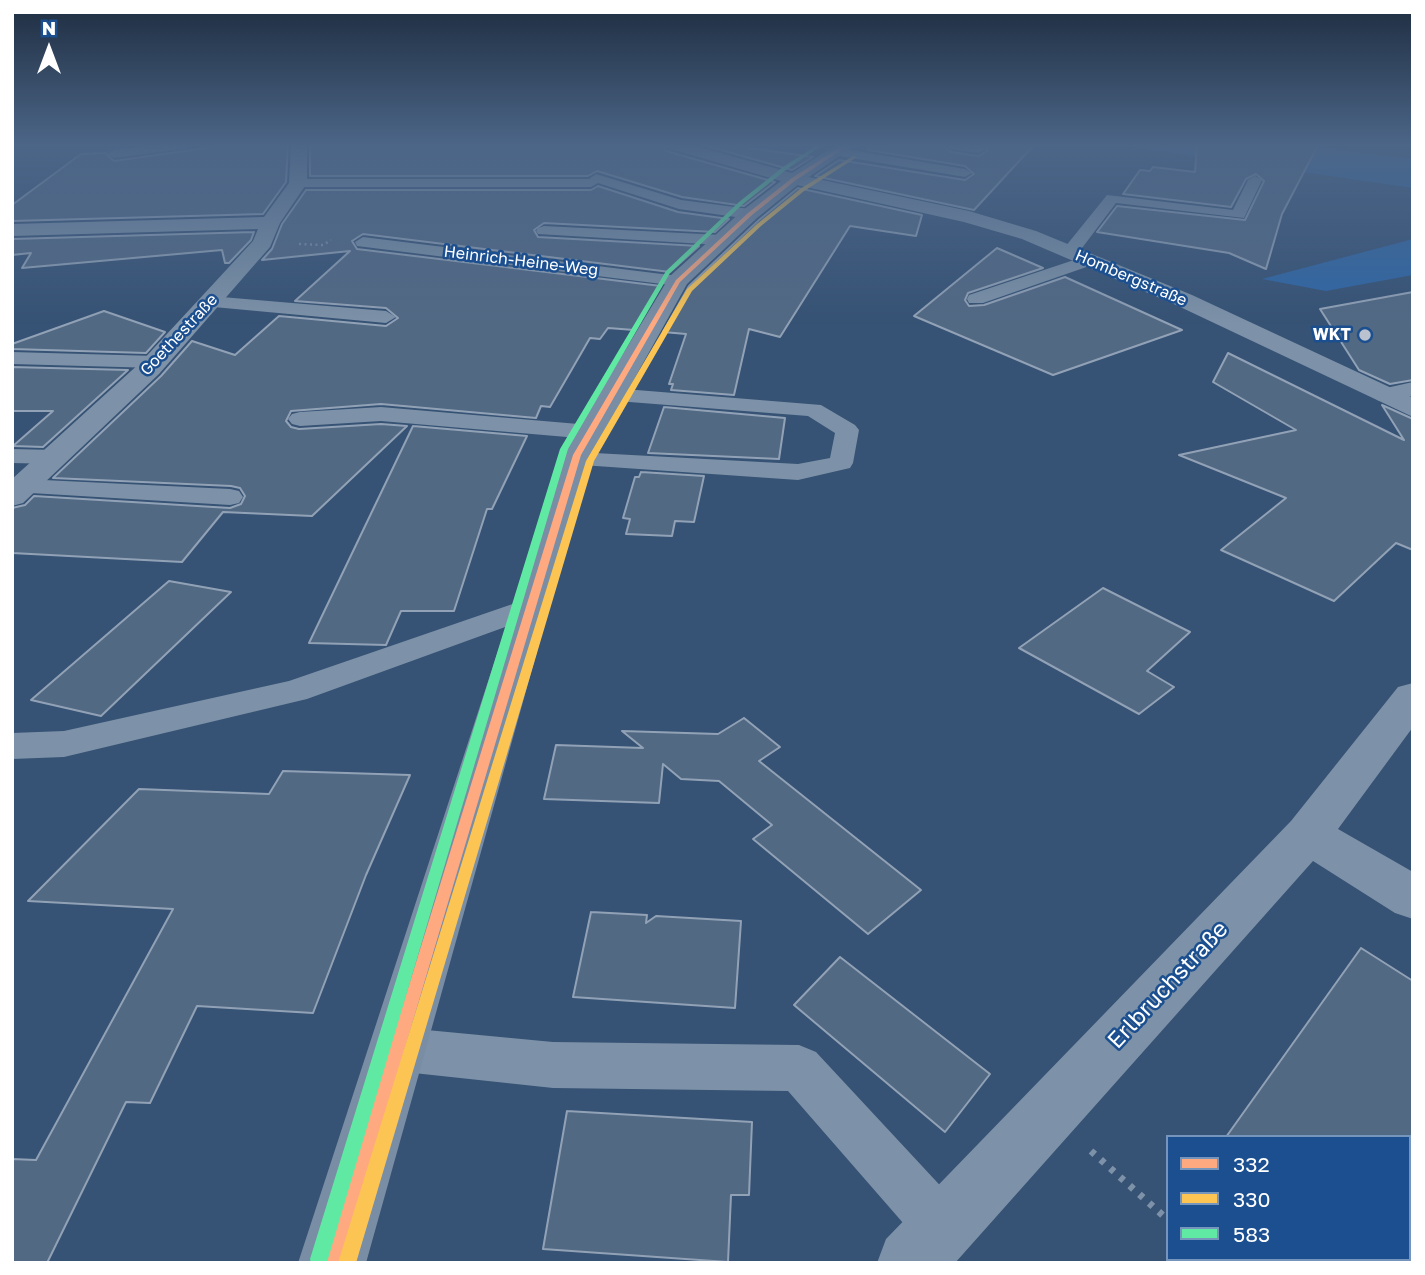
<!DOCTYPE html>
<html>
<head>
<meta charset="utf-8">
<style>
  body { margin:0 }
  #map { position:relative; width:1425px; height:1275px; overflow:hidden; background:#365274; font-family:"Golos Text",sans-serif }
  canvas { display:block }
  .frame { position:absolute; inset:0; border:14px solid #fff; pointer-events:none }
  .legend { position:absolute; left:1166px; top:1135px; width:245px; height:126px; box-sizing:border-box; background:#1b4f8f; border:2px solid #7695bc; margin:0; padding:9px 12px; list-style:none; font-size:21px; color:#fff }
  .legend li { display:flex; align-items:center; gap:14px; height:35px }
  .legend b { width:35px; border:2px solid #7695bc }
  .north { position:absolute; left:14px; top:14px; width:70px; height:70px; -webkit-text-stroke:5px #1b4f8f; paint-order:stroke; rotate:0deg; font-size:19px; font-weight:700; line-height:28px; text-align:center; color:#fff }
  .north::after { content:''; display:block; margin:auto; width:24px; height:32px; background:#fff; clip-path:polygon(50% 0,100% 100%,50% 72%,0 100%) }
</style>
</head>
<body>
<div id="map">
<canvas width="1425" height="1275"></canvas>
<div class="frame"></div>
<ul class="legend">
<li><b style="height:9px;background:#ffa980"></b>332</li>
<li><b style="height:9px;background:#fcc553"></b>330</li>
<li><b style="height:9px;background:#60e9a3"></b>583</li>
</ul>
<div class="north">N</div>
</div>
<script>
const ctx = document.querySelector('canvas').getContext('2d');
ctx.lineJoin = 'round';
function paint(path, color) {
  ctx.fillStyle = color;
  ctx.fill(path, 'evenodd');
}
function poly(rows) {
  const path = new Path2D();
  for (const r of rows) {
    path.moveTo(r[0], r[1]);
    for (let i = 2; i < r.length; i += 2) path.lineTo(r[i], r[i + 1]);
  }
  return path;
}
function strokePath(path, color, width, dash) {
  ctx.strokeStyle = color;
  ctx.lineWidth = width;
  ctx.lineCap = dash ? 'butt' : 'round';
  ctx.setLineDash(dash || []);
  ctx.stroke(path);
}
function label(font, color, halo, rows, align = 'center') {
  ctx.font = font + ' "Golos Text",sans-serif';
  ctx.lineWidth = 5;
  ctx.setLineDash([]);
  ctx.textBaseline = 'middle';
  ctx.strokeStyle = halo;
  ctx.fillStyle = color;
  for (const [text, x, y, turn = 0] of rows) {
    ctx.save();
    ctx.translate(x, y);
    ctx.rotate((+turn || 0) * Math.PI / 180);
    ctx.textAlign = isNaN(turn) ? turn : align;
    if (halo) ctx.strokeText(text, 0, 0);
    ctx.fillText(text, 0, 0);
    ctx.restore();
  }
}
paint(poly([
  [1294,145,1413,159,1413,188,1126,146],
  [1413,239,1413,275,1326,291,1262,279]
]), '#2f66a5');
const building = poly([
  [227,145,288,145,286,182,263,214,12,221,12,205,81,154,105,153,114,161,227,145],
  [310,145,663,145,666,151,775,182,744,206,682,197,597,171,588,176,310,176,310,145],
  [703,145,727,145,813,157,792,170,703,145],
  [868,145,942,145,951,152,979,156,988,150,985,145,1034,145,974,210,815,176,839,160,965,180,974,174,965,166,868,150,868,145],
  [1197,145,1318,145,1282,214,1266,269,1229,253,1097,232,1117,206,1245,220,1264,181,1256,174,1246,179,1231,207,1123,194,1140,170,1150,171,1153,167,1195,172,1197,145],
  [598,186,678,212,729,219,715,232,544,223,534,230,538,237,699,246,670,272,363,234,352,241,357,249,661,286,634,330,608,328,600,339,590,338,550,407,541,406,536,418,381,404,291,411,286,421,291,427,299,429,381,424,407,426,312,516,223,512,182,562,12,553,12,508,25,505,34,496,230,508,241,504,245,496,240,488,231,486,53,478,161,376,192,341,235,355,279,316,386,326,398,318,386,308,295,301,350,251,262,260,272,249,282,224,306,190,591,190,598,186],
  [798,188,922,215,916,236,850,226,780,337,749,329,734,395,671,390,673,384,669,384,686,334,663,332,689,286,759,220,798,188],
  [254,232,251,240,229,263,225,263,222,250,22,268,31,253,12,255,12,239,254,232],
  [997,248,1043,268,968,293,965,300,969,306,984,305,1065,277,1182,330,1053,375,914,316,997,248],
  [1413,292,1413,380,1390,384,1359,370,1320,309,1413,292],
  [104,311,165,332,146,353,12,349,12,344,104,311],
  [1228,353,1404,440,1382,405,1413,419,1413,550,1396,543,1334,601,1221,550,1286,498,1179,455,1296,430,1213,382,1228,353],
  [12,367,128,370,43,447,13,446,53,411,12,411,12,367],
  [664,407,785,418,779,459,648,453,664,407],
  [413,426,527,436,492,509,487,509,454,611,401,611,386,645,309,643,413,426],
  [641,472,704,476,694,522,675,521,672,536,626,534,630,519,623,518,635,477,639,477,641,472],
  [169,581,231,592,101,716,31,700,169,581],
  [1103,588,1190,632,1147,671,1174,687,1139,714,1019,648,1103,588],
  [744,718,780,747,759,761,921,890,868,934,753,839,772,825,719,781,681,779,663,764,659,803,544,799,556,745,643,748,622,731,718,734,744,718],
  [283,771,410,775,366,875,313,1013,197,1006,150,1103,126,1102,47,1263,12,1263,12,1159,36,1160,173,909,28,901,139,789,269,794,283,771],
  [591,912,647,915,646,923,656,916,741,921,735,1008,573,997,591,912],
  [1361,948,1413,981,1413,1137,1226,1137,1361,948],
  [840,957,990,1074,945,1132,794,1005,840,957],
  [567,1111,752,1122,749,1195,731,1195,728,1262,543,1249,567,1111]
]);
paint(building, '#526984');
strokePath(building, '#92a2b6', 2);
strokePath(poly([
  [299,244,323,245,331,240]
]), '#7d92a8', 2.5, [2, 3.5]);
strokePath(poly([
  [1091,1151,1168,1220],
  [1212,1259,1216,1263]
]), '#7d92a8', 7, [5, 8]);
paint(poly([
  [150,145,189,145,183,149,114,158,107,154,114,150,150,145],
  [945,145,980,145,986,149,979,153,951,149,945,145],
  [838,148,965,169,972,173,965,177,833,155,831,152,838,148],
  [596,174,681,200,750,209,758,214,750,219,679,209,598,183,591,187,298,187,291,183,298,179,589,179,596,174],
  [1255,176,1262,180,1244,218,1116,203,1076,256,1070,257,1061,252,1107,195,1233,210,1248,180,1255,176],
  [544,226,721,235,729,240,721,245,538,234,536,231,538,228,544,226],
  [363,237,678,276,687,281,678,286,357,246,355,242,363,237],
  [1089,255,1098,260,1095,264,983,303,969,303,967,299,969,295,1089,255],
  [210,296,386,311,396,317,386,323,203,306,201,302,203,298,210,296],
  [12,352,156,356,163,358,167,362,163,366,156,368,12,364,12,352],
  [1413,382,1413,396,1385,402,1377,400,1374,395,1377,390,1413,382],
  [612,388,821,405,855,425,859,430,853,463,850,468,798,480,567,464,564,459,567,454,576,452,798,464,830,458,835,433,808,416,604,400,601,395,604,390,612,388],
  [381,407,590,425,598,427,602,432,598,437,590,439,381,421,300,426,292,424,288,419,292,414,300,412,381,407],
  [12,449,55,450,64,452,67,457,64,462,55,464,12,463,12,449],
  [23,479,230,489,239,491,243,497,239,503,230,505,14,492,14,482,23,479],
  [530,598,541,600,545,607,541,614,307,699,64,757,12,759,12,733,64,731,289,681,530,598],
  [395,1027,553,1042,799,1045,816,1052,962,1209,970,1228,962,1247,943,1255,924,1247,788,1091,553,1088,395,1071,378,1065,372,1049,378,1033,395,1027]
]), '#7d92a8');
paint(poly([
  [291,145,307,145,307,183,280,223,270,247,159,374,23,503,12,506,12,479,141,362,253,241,258,229,12,236,12,224,264,217,289,183,291,145],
  [794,174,969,211,1036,231,1192,295,1413,398,1413,417,1176,305,1022,239,964,222,788,183,785,179,788,175,794,174],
  [1413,683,1413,727,1338,829,1413,872,1413,919,1395,913,1313,861,955,1263,877,1263,886,1239,1291,821,1398,687,1413,683]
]), '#7d92a8');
paint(poly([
  [665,145,692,145,792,173,836,145,856,145,800,183,757,218,687,284,592,455,366,1263,298,1263,562,455,670,276,743,210,781,181,667,148,665,145]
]), '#798da4');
paint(poly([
  [843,145,849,145,796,180,752,215,680,282,581,455,341,1263,323,1263,573,455,676,280,748,213,792,178,843,145]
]), '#ffa980');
paint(poly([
  [853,156,857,157,804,191,761,226,692,291,594,461,356,1263,338,1263,586,461,687,289,757,224,800,189,853,156]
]), '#fcc553');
paint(poly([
  [817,145,823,145,787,169,743,204,670,273,568,449,328,1259,327,1263,311,1263,310,1259,560,449,666,271,739,202,783,167,817,145]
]), '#60e9a3');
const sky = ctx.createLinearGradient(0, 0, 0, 324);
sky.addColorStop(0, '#1e2d40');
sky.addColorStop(0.45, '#4c6688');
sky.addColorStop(1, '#4c668800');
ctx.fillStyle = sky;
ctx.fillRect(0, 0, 1425, 324);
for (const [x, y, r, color] of [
  [1365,335,7,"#b9c2ce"]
]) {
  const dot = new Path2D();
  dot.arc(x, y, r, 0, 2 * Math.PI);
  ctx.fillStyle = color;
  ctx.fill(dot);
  strokePath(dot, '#1b4f8f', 2.5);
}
label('16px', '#fff', '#1b4f8f', [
  ["Heinrich-Heine-Weg",521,261,7],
  ["Hombergstraße",1131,278,23],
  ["Goethestraße",179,335,-47]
]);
label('bold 16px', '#fff', '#1b4f8f', [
  ["WKT",1351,335]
], 'right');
label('23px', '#fff', '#1b4f8f', [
  ["Erlbruchstraße",1168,985,-47]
]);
</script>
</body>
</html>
